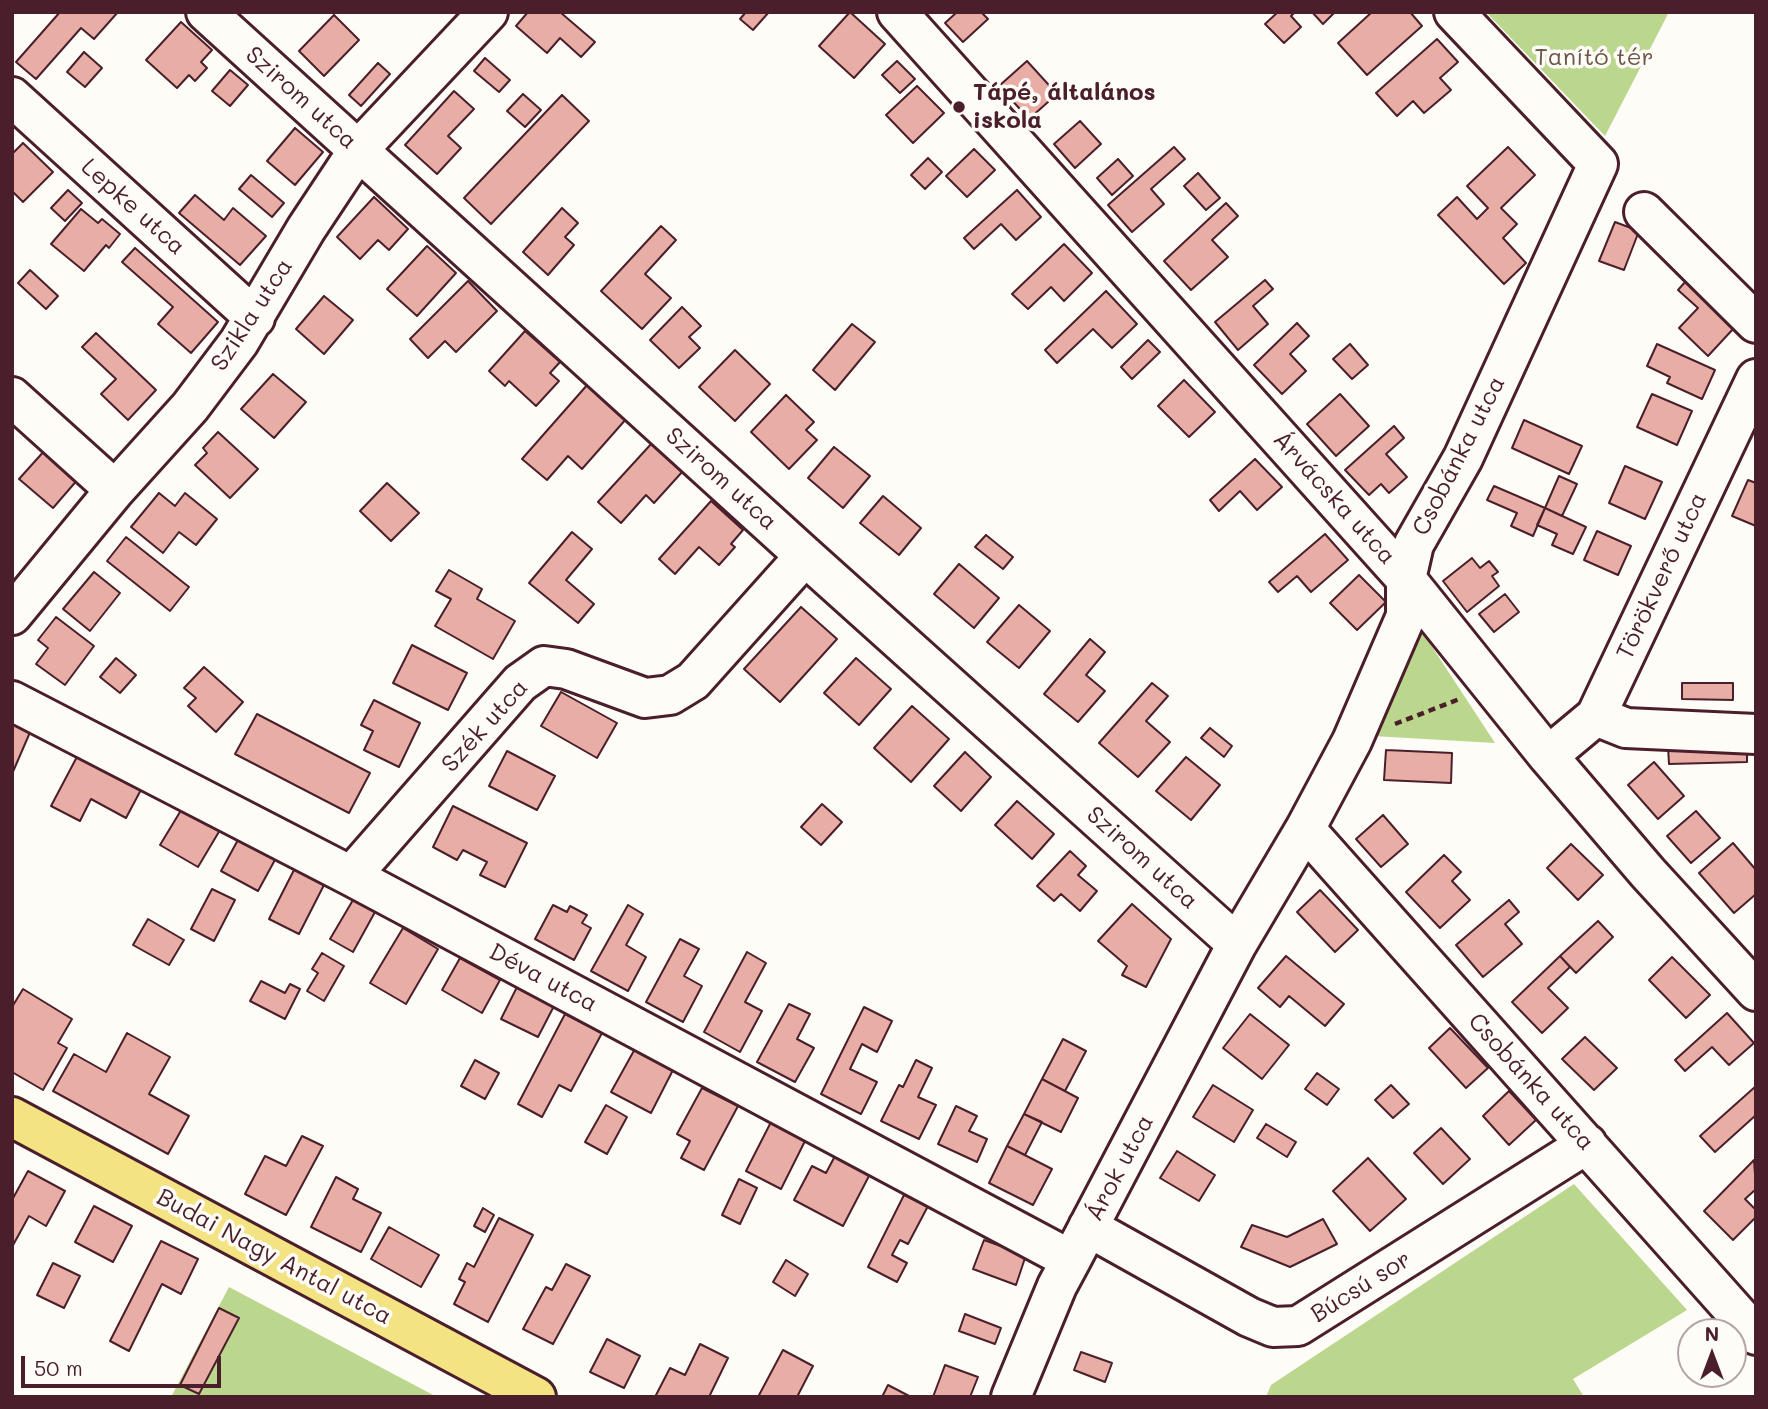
<!DOCTYPE html>
<html>
<head>
<meta charset="utf-8">
<style>
  body { margin:0 }
  #map { position:relative; width:1768px; height:1409px; overflow:hidden; background:#fdfcf7; font-family:Mali,sans-serif }
  canvas { display:block }
  .frame { position:absolute; inset:0; border:14px solid #4a1f2b; pointer-events:none }
  .north { position:absolute; left:1677px; top:1318px; width:70px; height:70px; box-sizing:border-box; background:#fdfcf7; border:2px solid #b5a4a5; border-radius:50%; rotate:0deg; font-size:19px; font-weight:700; line-height:28px; text-align:center; color:#4a1f2b }
  .north::after { content:''; display:block; margin:auto; width:24px; height:32px; background:#4a1f2b; clip-path:polygon(50% 0,100% 100%,50% 72%,0 100%) }
  .scale { position:absolute; left:21px; top:1356px; width:200px; height:32px; box-sizing:border-box; border:4px solid #4a1f2b; border-top:0; padding-left:9px; font-size:21px; line-height:24px; white-space:nowrap; color:#4a1f2b; -webkit-text-stroke:5px #fdfcf7; paint-order:stroke }
</style>
</head>
<body>
<div id="map">
<canvas width="1768" height="1409"></canvas>
<div class="frame"></div>
<div class="north">N</div>
<div class="scale">50 m</div>
</div>
<script>
const ctx = document.querySelector('canvas').getContext('2d');
ctx.lineJoin = 'round';
function paint(path, color) {
  ctx.fillStyle = color;
  ctx.fill(path, 'evenodd');
}
function poly(rows) {
  const path = new Path2D();
  for (const r of rows) {
    path.moveTo(r[0], r[1]);
    for (let i = 2; i < r.length; i += 2) path.lineTo(r[i], r[i + 1]);
  }
  return path;
}
function strokePath(path, color, width, dash) {
  ctx.strokeStyle = color;
  ctx.lineWidth = width;
  ctx.lineCap = dash ? 'butt' : 'round';
  ctx.setLineDash(dash || []);
  ctx.stroke(path);
}
function label(font, color, halo, rows, align = 'center') {
  ctx.font = font + ' Mali,sans-serif';
  ctx.lineWidth = 7;
  ctx.setLineDash([]);
  ctx.textBaseline = 'middle';
  ctx.strokeStyle = halo;
  ctx.fillStyle = color;
  for (const [text, x, y, turn = 0] of rows) {
    ctx.save();
    ctx.translate(x, y);
    ctx.rotate((+turn || 0) * Math.PI / 180);
    ctx.textAlign = isNaN(turn) ? turn : align;
    if (halo) ctx.strokeText(text, 0, 0);
    ctx.fillText(text, 0, 0);
    ctx.restore();
  }
}
paint(poly([
  [1486,12,1669,12,1605,136],
  [1421,630,1495,743,1373,736],
  [1574,1184,1687,1310,1573,1379,1584,1397,1266,1397,1271,1385],
  [229,1287,437,1397,171,1397]
]), '#bbd68d');
const building = poly([
  [60,12,118,12,94,39,81,28,36,79,16,62,60,12],
  [528,12,560,12,595,42,581,57,560,38,547,53,516,26,528,12],
  [746,12,769,12,753,30,740,19,746,12],
  [850,12,885,44,854,78,819,46,850,12],
  [957,12,981,12,988,19,963,42,945,23,957,12],
  [1278,12,1295,12,1291,16,1301,27,1284,43,1265,24,1278,12],
  [1312,12,1335,12,1323,24,1312,12],
  [1372,12,1410,12,1422,26,1367,75,1338,43,1372,12],
  [334,15,359,40,324,76,299,51,334,15],
  [181,22,212,50,201,62,207,68,195,81,189,75,177,88,146,60,181,22],
  [1437,39,1458,62,1440,78,1451,90,1424,113,1413,101,1397,116,1376,93,1437,39],
  [84,52,102,68,85,87,67,72,84,52],
  [485,58,510,80,499,92,474,71,485,58],
  [897,61,915,79,900,93,882,75,897,61],
  [1027,61,1057,94,1029,119,999,86,1027,61],
  [378,63,390,74,361,106,349,95,378,63],
  [230,70,248,85,230,106,212,91,230,70],
  [917,86,944,113,913,143,886,115,917,86],
  [454,91,474,109,448,136,461,148,437,174,405,145,454,91],
  [523,94,541,110,525,127,507,111,523,94],
  [562,95,589,121,491,224,464,198,562,95],
  [1080,121,1101,144,1075,168,1054,144,1080,121],
  [295,128,323,152,295,185,267,161,295,128],
  [23,143,53,172,23,202,12,191,12,154,23,143],
  [1174,147,1185,159,1151,189,1164,204,1132,232,1108,205,1174,147],
  [1508,147,1535,175,1501,208,1517,224,1503,238,1526,263,1504,284,1438,215,1457,197,1477,219,1488,208,1467,186,1508,147],
  [974,149,995,170,967,197,946,176,974,149],
  [928,158,942,172,925,189,911,175,928,158],
  [1118,159,1133,176,1112,195,1097,178,1118,159],
  [1198,173,1220,198,1206,210,1184,186,1198,173],
  [251,175,284,203,272,217,239,189,251,175],
  [68,190,82,203,65,221,51,208,68,190],
  [1017,190,1041,217,1016,240,1001,224,974,249,964,238,1017,190],
  [195,195,224,220,233,208,266,236,240,265,179,213,195,195],
  [374,197,408,229,389,250,378,240,360,259,337,237,374,197],
  [1226,203,1238,216,1212,240,1228,257,1191,290,1164,261,1226,203],
  [562,208,578,223,565,237,574,245,548,275,523,252,562,208],
  [81,209,98,223,102,219,120,234,109,248,106,245,84,271,51,244,81,209],
  [1615,222,1639,231,1624,270,1599,261,1615,222],
  [661,226,676,240,645,274,671,298,642,329,601,291,661,226],
  [1064,244,1092,273,1064,301,1051,287,1028,309,1012,294,1064,244],
  [427,246,456,273,417,316,387,289,427,246],
  [135,248,218,322,191,353,158,324,173,307,122,262,135,248],
  [30,270,58,296,46,309,18,283,30,270],
  [1265,280,1273,289,1253,306,1268,324,1238,350,1215,322,1265,280],
  [468,281,497,311,456,352,445,341,428,358,410,339,468,281],
  [1686,281,1734,328,1708,356,1679,328,1698,308,1678,290,1686,281],
  [1106,291,1137,324,1112,348,1093,329,1057,363,1045,350,1106,291],
  [324,296,353,320,324,354,296,329,324,296],
  [682,307,701,326,689,337,700,348,679,368,650,340,682,307],
  [1297,323,1309,336,1290,354,1306,371,1282,394,1254,365,1297,323],
  [852,324,875,342,835,390,813,370,852,324],
  [525,331,560,362,550,373,559,381,536,406,509,381,505,386,489,371,525,331],
  [96,333,156,390,128,420,101,394,116,379,82,347,96,333],
  [1148,340,1160,352,1132,379,1121,367,1148,340],
  [1350,344,1368,365,1352,379,1333,359,1350,344],
  [1657,344,1715,370,1702,399,1667,383,1670,377,1647,366,1657,344],
  [735,350,770,384,735,421,699,387,735,350],
  [273,374,306,402,274,438,241,409,273,374],
  [1184,380,1215,412,1189,437,1158,406,1184,380],
  [588,384,627,418,582,469,568,456,547,480,522,459,588,384],
  [1340,394,1369,426,1336,456,1307,424,1340,394],
  [1652,394,1692,411,1677,445,1637,427,1652,394],
  [786,395,814,422,806,430,817,440,789,469,751,432,786,395],
  [1524,420,1582,446,1569,474,1512,448,1524,420],
  [1394,426,1404,438,1386,454,1407,477,1389,493,1381,484,1369,495,1345,470,1394,426],
  [218,432,258,469,230,498,195,465,207,453,203,448,218,432],
  [652,443,683,471,654,503,646,495,621,523,598,502,652,443],
  [834,447,870,476,843,508,808,478,834,447],
  [46,449,79,478,53,508,19,479,46,449],
  [1255,459,1282,487,1257,510,1240,491,1219,511,1210,500,1255,459],
  [1625,466,1662,482,1645,519,1609,503,1625,466],
  [1559,476,1577,484,1562,516,1545,508,1559,476],
  [1748,480,1756,483,1756,526,1732,516,1748,480],
  [387,483,419,513,391,541,360,511,387,483],
  [1494,486,1545,508,1533,536,1511,526,1517,513,1487,500,1494,486],
  [159,493,175,506,185,493,217,519,196,545,179,532,163,553,131,527,159,493],
  [883,496,921,528,899,555,860,523,883,496],
  [711,501,743,530,731,544,735,547,719,565,699,547,675,574,659,559,711,501],
  [1545,508,1586,527,1573,554,1552,545,1557,534,1537,525,1545,508],
  [1597,531,1631,546,1618,575,1584,560,1597,531],
  [572,532,592,549,566,580,594,604,578,623,529,583,572,532],
  [1325,534,1348,560,1311,592,1297,576,1278,592,1269,582,1325,534],
  [986,535,1013,557,1003,569,975,547,986,535],
  [126,537,189,587,170,611,107,561,126,537],
  [1472,558,1480,568,1489,561,1498,572,1492,576,1499,586,1467,612,1443,581,1472,558],
  [959,564,999,598,974,628,934,594,959,564],
  [449,570,482,589,477,599,515,621,493,659,435,626,451,599,436,591,449,570],
  [94,572,120,593,90,631,63,609,94,572],
  [1359,575,1386,602,1357,630,1330,603,1359,575],
  [1505,594,1519,612,1494,632,1479,614,1505,594],
  [1019,605,1050,631,1019,668,987,642,1019,605],
  [801,607,837,639,780,702,744,669,801,607],
  [56,617,94,646,65,685,36,664,48,648,38,640,56,617],
  [1090,639,1105,652,1086,675,1105,691,1078,722,1044,694,1090,639],
  [412,645,467,673,448,710,393,683,412,645],
  [116,658,136,675,120,693,100,677,116,658],
  [856,658,891,689,859,725,824,693,856,658],
  [204,667,243,702,216,732,188,706,196,698,184,688,204,667],
  [1152,683,1168,696,1146,721,1170,742,1138,777,1099,743,1152,683],
  [1682,683,1733,683,1733,700,1682,699,1682,683],
  [561,692,617,723,597,758,541,726,561,692],
  [374,700,420,723,399,767,364,750,373,731,361,725,374,700],
  [912,706,949,739,911,782,874,748,912,706],
  [257,714,370,773,349,813,235,754,257,714],
  [12,722,31,730,12,774,12,722],
  [1210,728,1232,746,1224,757,1201,738,1210,728],
  [1747,746,1747,762,1669,764,1668,747,1747,746],
  [1386,750,1452,753,1451,783,1384,780,1386,750],
  [507,751,555,776,537,810,489,786,507,751],
  [965,752,991,777,961,811,934,786,965,752],
  [79,753,143,786,126,818,91,799,80,821,51,806,79,753],
  [1186,757,1220,785,1191,820,1156,791,1186,757],
  [1654,762,1684,796,1658,819,1628,785,1654,762],
  [1017,801,1054,834,1032,859,995,825,1017,801],
  [822,804,842,822,821,845,801,827,822,804],
  [453,806,527,843,505,887,480,875,487,862,463,850,457,860,433,847,453,806],
  [183,807,220,830,198,867,160,845,183,807],
  [1696,811,1720,838,1691,863,1667,836,1696,811],
  [1383,815,1408,844,1381,867,1356,839,1383,815],
  [239,838,276,858,258,891,221,871,239,838],
  [1733,843,1756,870,1756,894,1734,913,1699,873,1733,843],
  [1571,844,1603,875,1578,900,1547,868,1571,844],
  [1070,851,1086,866,1078,875,1097,891,1080,911,1061,894,1054,901,1037,886,1070,851],
  [1444,855,1461,872,1452,881,1470,900,1440,928,1406,892,1444,855],
  [295,868,325,883,299,934,269,919,295,868],
  [212,889,235,900,214,941,191,929,212,889],
  [1320,890,1358,930,1335,952,1297,912,1320,890],
  [353,900,375,912,353,952,330,939,353,900],
  [1509,900,1519,912,1505,924,1522,944,1483,977,1456,945,1509,900],
  [1132,904,1171,939,1146,987,1122,975,1127,966,1098,941,1132,904],
  [553,905,567,912,570,906,587,915,582,923,591,928,574,960,535,939,553,905],
  [628,905,643,914,626,945,646,957,628,991,591,971,628,905],
  [148,919,184,940,169,965,133,945,148,919],
  [1598,921,1613,937,1576,973,1560,956,1598,921],
  [403,928,438,949,406,1004,370,983,403,928],
  [680,939,699,949,684,976,702,986,683,1022,646,1002,680,939],
  [747,952,766,963,745,1002,762,1011,740,1052,704,1032,747,952],
  [322,953,344,966,324,1001,307,991,318,973,312,969,322,953],
  [1286,956,1344,1004,1325,1026,1289,996,1280,1007,1258,988,1286,956],
  [1560,956,1570,967,1548,988,1568,1008,1542,1033,1512,1002,1560,956],
  [1672,957,1710,995,1686,1018,1649,980,1672,957],
  [460,958,500,980,482,1013,442,990,460,958],
  [261,981,285,993,290,984,300,989,285,1019,250,1001,261,981],
  [517,987,554,1006,538,1037,501,1019,517,987],
  [23,989,72,1019,58,1043,67,1048,43,1090,12,1072,12,1007,23,989],
  [789,1004,810,1014,797,1039,814,1048,795,1082,757,1062,789,1004],
  [864,1007,892,1021,877,1052,862,1044,850,1069,877,1082,861,1114,821,1094,864,1007],
  [1727,1013,1754,1043,1729,1065,1712,1047,1685,1071,1675,1060,1727,1013],
  [565,1014,602,1033,571,1091,559,1085,542,1117,518,1104,565,1014],
  [1250,1014,1289,1045,1262,1079,1223,1048,1250,1014],
  [1450,1028,1488,1068,1466,1088,1429,1048,1450,1028],
  [127,1033,170,1057,149,1094,189,1116,168,1154,53,1091,74,1054,106,1072,127,1033],
  [1585,1037,1617,1068,1594,1090,1562,1059,1585,1037],
  [1063,1039,1086,1051,1065,1091,1042,1079,1063,1039],
  [636,1047,674,1068,651,1113,611,1092,636,1047],
  [475,1060,499,1073,485,1099,461,1086,475,1060],
  [916,1060,932,1068,918,1097,936,1105,919,1139,881,1121,899,1085,903,1087,916,1060],
  [1317,1073,1339,1089,1327,1105,1305,1089,1317,1073],
  [1042,1079,1078,1098,1061,1132,1024,1114,1042,1079],
  [1213,1085,1253,1110,1234,1142,1193,1117,1213,1085],
  [1391,1085,1409,1104,1393,1118,1375,1100,1391,1085],
  [1756,1086,1756,1115,1715,1152,1700,1136,1756,1086],
  [702,1088,738,1106,704,1170,681,1158,690,1141,677,1134,702,1088],
  [1509,1091,1536,1120,1509,1145,1483,1116,1509,1091],
  [606,1105,627,1117,607,1154,585,1142,606,1105],
  [956,1106,977,1116,969,1131,987,1139,977,1162,938,1144,956,1106],
  [1024,1114,1042,1122,1025,1155,1007,1146,1024,1114],
  [771,1122,806,1139,781,1189,746,1171,771,1122],
  [1266,1124,1296,1142,1287,1157,1257,1138,1266,1124],
  [1441,1128,1470,1159,1443,1184,1414,1153,1441,1128],
  [302,1136,323,1146,286,1215,245,1194,265,1156,286,1166,302,1136],
  [1007,1146,1052,1169,1033,1205,989,1183,1007,1146],
  [1177,1151,1215,1175,1199,1201,1160,1178,1177,1151],
  [835,1156,870,1174,843,1226,794,1200,812,1166,826,1173,835,1156],
  [1368,1158,1406,1199,1370,1231,1333,1191,1368,1158],
  [1754,1160,1756,1189,1745,1199,1756,1210,1756,1217,1733,1240,1704,1211,1754,1160],
  [28,1171,65,1191,46,1226,29,1216,12,1247,12,1200,28,1171],
  [336,1177,358,1189,353,1199,381,1213,361,1252,311,1227,336,1177],
  [739,1179,757,1188,740,1224,722,1215,739,1179],
  [904,1195,928,1206,908,1244,900,1240,892,1255,907,1263,897,1282,868,1267,904,1195],
  [94,1206,132,1226,113,1262,75,1242,94,1206],
  [483,1208,494,1215,485,1232,474,1226,483,1208],
  [499,1218,533,1235,488,1322,454,1304,465,1282,459,1279,467,1263,474,1267,499,1218],
  [1323,1219,1337,1244,1290,1267,1241,1247,1252,1225,1287,1237,1323,1219],
  [389,1227,439,1255,421,1287,371,1259,389,1227],
  [984,1240,1026,1255,1016,1285,973,1269,984,1240],
  [161,1241,198,1259,181,1294,162,1284,129,1351,110,1341,161,1241],
  [786,1260,808,1274,795,1296,773,1282,786,1260],
  [53,1263,80,1276,64,1308,37,1295,53,1263],
  [566,1264,590,1276,553,1344,523,1329,546,1287,552,1290,566,1264],
  [219,1308,239,1318,199,1394,180,1385,219,1308],
  [965,1314,1001,1328,995,1344,959,1331,965,1314],
  [607,1339,640,1356,624,1388,590,1372,607,1339],
  [700,1344,728,1358,709,1397,655,1397,670,1368,685,1375,700,1344],
  [783,1350,813,1366,797,1397,758,1397,783,1350],
  [1081,1352,1112,1363,1105,1382,1074,1370,1081,1352],
  [945,1365,978,1377,970,1397,933,1397,945,1365],
  [888,1385,911,1397,882,1397,888,1385]
]);
paint(building, '#e8aea6');
strokePath(building, '#4a1f2b', 2);
const minor = poly([
  [206,12,805,556,1237,944],
  [897,12,1406,579,1548,756,1648,873,1756,991],
  [12,97,255,318],
  [1644,212,1756,323],
  [12,397,115,490],
  [12,615,115,490,190,407,239,342,306,229,359,149,488,12],
  [12,701,351,876,1071,1260],
  [1596,716,1626,728,1756,734],
  [1548,756,1596,716,1756,379],
  [1305,829,1756,1335],
  [351,876,520,683,544,666,566,669,645,698,670,695,693,681,805,556],
  [1088,1227,1249,1317,1273,1327,1298,1326,1587,1144],
  [1011,1397,1057,1286,1071,1260,1237,944,1305,829,1352,741,1406,616,1406,579,1414,544,1463,458,1598,164,1454,12]
]);
const major = poly([
  [12,1117,536,1397]
]);
strokePath(minor, '#4a1f2b', 44);
strokePath(major, '#4a1f2b', 44);
strokePath(poly([
  [1395,724,1462,698]
]), '#4a1f2b', 4.5, [7, 5]);
strokePath(minor, '#fdfcf7', 38);
strokePath(major, '#f4e382', 38);
for (const [x, y, r, color] of [
  [959,107,7,"#4a1f2b"]
]) {
  const dot = new Path2D();
  dot.arc(x, y, r, 0, 2 * Math.PI);
  ctx.fillStyle = color;
  ctx.fill(dot);
  strokePath(dot, '#fdfcf7', 2.5);
}
label('24px', '#6c5648', '#fdfcf7', [
  ["Tanító tér",1594,58]
]);
label('bold 24px', '#4a1f2b', '#fdfcf7', [
  ["Tápé, általános",973,93],
  ["iskola",973,121]
], 'left');
label('24px', '#4a1f2b', '#fdfcf7', [
  ["Szirom utca",301,98,42],
  ["Lepke utca",133,207,42],
  ["Szikla utca",252,315,-57],
  ["Csobánka utca",1459,456,-63],
  ["Szirom utca",721,479,42],
  ["Árvácska utca",1334,498,48],
  ["Törökverő utca",1662,576,-65],
  ["Szék utca",485,726,-48],
  ["Szirom utca",1142,858,42],
  ["Déva utca",543,978,28],
  ["Csobánka utca",1531,1082,48],
  ["Árok utca",1120,1168,-62],
  ["Budai Nagy Antal utca",274,1257,28],
  ["Búcsú sor",1361,1287,-32]
]);
</script>
</body>
</html>
